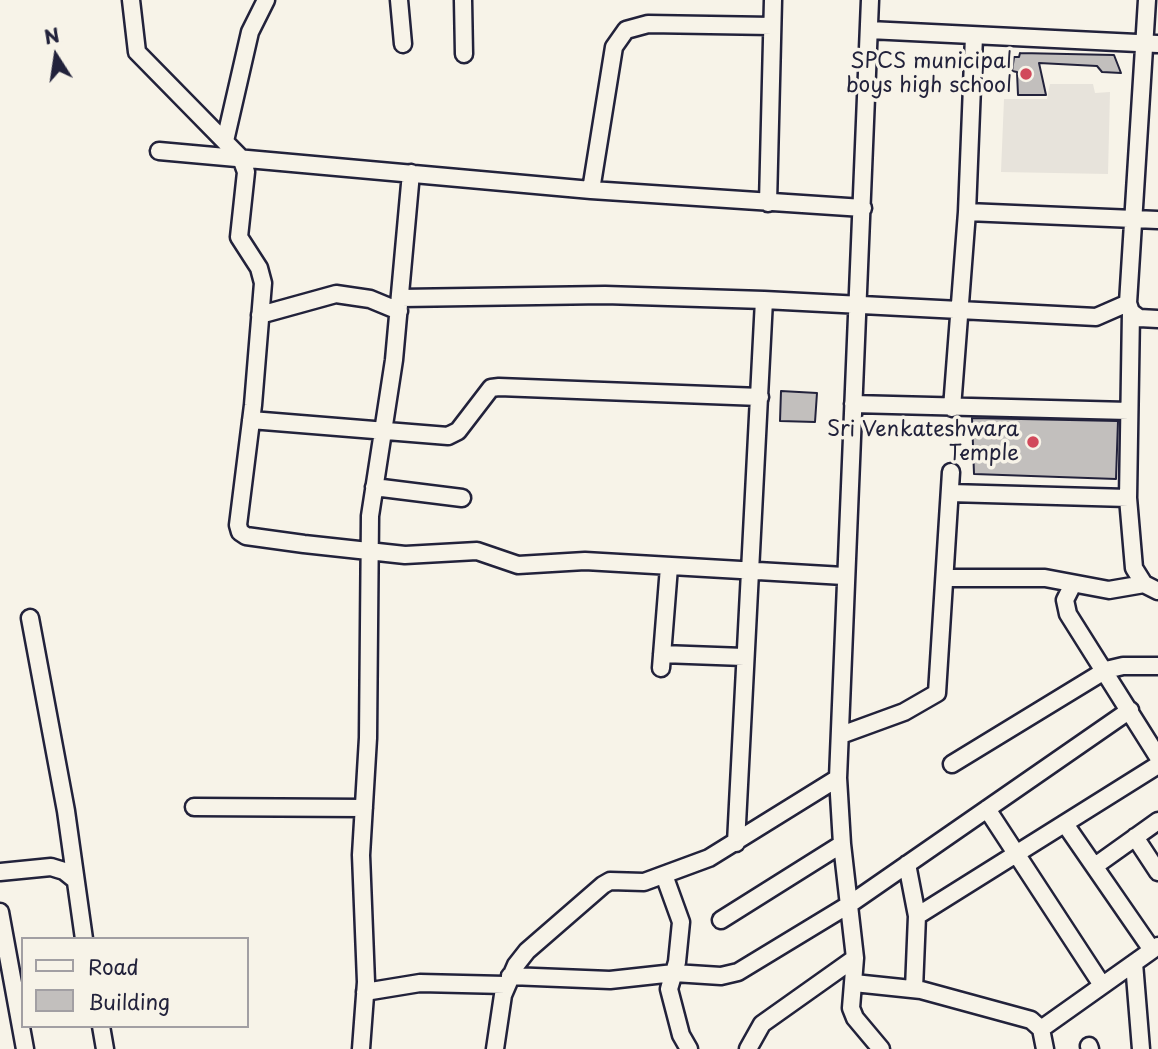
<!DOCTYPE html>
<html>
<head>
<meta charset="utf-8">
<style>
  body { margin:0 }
  #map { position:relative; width:1158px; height:1049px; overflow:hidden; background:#f7f3e8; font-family:"Playpen Sans",sans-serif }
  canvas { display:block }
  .legend { position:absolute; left:21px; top:937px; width:228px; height:91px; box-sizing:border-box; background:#f7f3e8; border:2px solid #a29fa3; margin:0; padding:9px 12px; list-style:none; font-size:21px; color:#22223b }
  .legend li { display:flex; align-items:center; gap:14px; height:35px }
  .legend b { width:35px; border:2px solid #a29fa3 }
  .north { position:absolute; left:21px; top:21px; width:70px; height:70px; -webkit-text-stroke:5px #f7f3e8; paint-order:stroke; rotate:348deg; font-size:19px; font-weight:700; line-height:28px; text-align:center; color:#22223b }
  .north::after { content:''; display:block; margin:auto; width:24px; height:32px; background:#22223b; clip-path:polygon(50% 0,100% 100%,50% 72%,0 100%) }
</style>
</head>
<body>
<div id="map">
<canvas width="1158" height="1049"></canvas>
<ul class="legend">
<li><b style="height:9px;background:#f7f3e8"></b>Road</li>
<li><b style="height:19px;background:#c2bfbd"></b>Building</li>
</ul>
<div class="north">N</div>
</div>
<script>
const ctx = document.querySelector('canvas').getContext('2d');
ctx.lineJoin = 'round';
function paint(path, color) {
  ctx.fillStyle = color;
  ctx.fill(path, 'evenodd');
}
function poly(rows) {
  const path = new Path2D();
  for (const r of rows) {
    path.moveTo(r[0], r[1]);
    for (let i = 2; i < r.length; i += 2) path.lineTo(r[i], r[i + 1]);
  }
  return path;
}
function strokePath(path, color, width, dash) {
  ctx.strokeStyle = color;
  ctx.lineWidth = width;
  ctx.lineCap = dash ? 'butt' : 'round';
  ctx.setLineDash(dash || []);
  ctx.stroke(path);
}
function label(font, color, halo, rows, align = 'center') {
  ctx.font = font + ' "Playpen Sans",sans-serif';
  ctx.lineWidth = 7;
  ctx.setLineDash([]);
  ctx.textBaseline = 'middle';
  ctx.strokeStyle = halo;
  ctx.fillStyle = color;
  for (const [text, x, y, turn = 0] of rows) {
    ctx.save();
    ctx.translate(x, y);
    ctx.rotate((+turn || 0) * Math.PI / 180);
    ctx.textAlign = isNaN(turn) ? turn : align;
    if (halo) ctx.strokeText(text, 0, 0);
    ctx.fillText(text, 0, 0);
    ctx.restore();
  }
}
paint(poly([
  [1050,84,1093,84,1095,93,1110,92,1108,174,1001,172,1004,99,1047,99]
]), '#e7e3db');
const building = poly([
  [1020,53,1114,55,1121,73,1102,72,1097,66,1039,63,1046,95,1018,95,1017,72,1012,71,1014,57,1019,57,1020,53],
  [781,391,817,393,815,422,780,421,781,391],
  [972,418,1118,421,1116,479,974,474,972,418]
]);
paint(building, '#c2bfbd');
strokePath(building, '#22223b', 2);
const minor = poly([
  [131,0,137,52,241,158,246,172,239,237,259,268,263,283,253,405,238,525,240,532,246,536,304,544,405,555,477,551,518,565,585,561,844,576],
  [399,0,403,44],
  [463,0,464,54],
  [870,0,838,778,842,844,855,958,851,1008,855,1018,881,1049],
  [1147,0,1128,303,1131,312,1139,318,1158,319],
  [869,30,1158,44],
  [225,141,250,32,266,0],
  [159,151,591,190,863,208],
  [591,190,614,47,626,30,648,24,772,26],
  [768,203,773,0],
  [967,212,1158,220],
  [401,298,605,295,764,300,736,843],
  [764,300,1096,317,1128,303],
  [1131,312,1128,498,1134,568,1144,584,1158,591],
  [260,315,336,294,370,299,399,311],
  [853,404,1129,411],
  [952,408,967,212,974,36],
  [251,420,448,436,458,431,491,388,499,387,760,397],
  [374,487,462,498],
  [950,493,1128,498],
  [946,578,1045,578,1109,590,1144,584],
  [1073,584,1065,600,1068,614,1158,757],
  [30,618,66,811,84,939],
  [662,654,744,657],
  [661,668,669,567],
  [841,735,904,712,937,693,951,472],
  [952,764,1106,670,1123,666,1158,666],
  [194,807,364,808],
  [987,809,1102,985],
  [1065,824,1152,950],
  [1135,837,1158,872],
  [907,864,917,916,914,989],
  [1095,866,1158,821],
  [0,872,51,867,64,871,74,879],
  [664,875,681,922,677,962,669,989,681,1035,689,1049],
  [0,912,25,1049],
  [917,916,1158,765],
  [721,920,842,844],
  [1134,963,1141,1049],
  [510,976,610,980,674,973,721,976,738,972,850,904,1130,710],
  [854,983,921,990,1031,1020,1041,1029,1045,1049],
  [365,992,420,983,505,985],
  [101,1026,105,1049],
  [1041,1029,1158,946],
  [1089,1046,1090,1049],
  [361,1049,366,982,361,855,368,738,370,516,394,360,411,173],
  [495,1049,503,995,516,965,527,951,603,885,610,881,644,882,709,858,838,778],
  [748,1049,762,1024,855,958]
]);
strokePath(minor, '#22223b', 21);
strokePath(minor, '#f7f3e8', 16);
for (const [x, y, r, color] of [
  [1026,74,7,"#d1495b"],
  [1033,442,7,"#d1495b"]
]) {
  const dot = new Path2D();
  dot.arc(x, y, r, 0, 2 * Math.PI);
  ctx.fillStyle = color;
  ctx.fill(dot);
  strokePath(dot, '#f7f3e8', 2.5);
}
label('21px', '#22223b', '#f7f3e8', [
  ["SPCS municipal",1012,62],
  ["boys high school",1012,86],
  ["Sri Venkateshwara",1019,430],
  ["Temple",1019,454]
], 'right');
</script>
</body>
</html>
